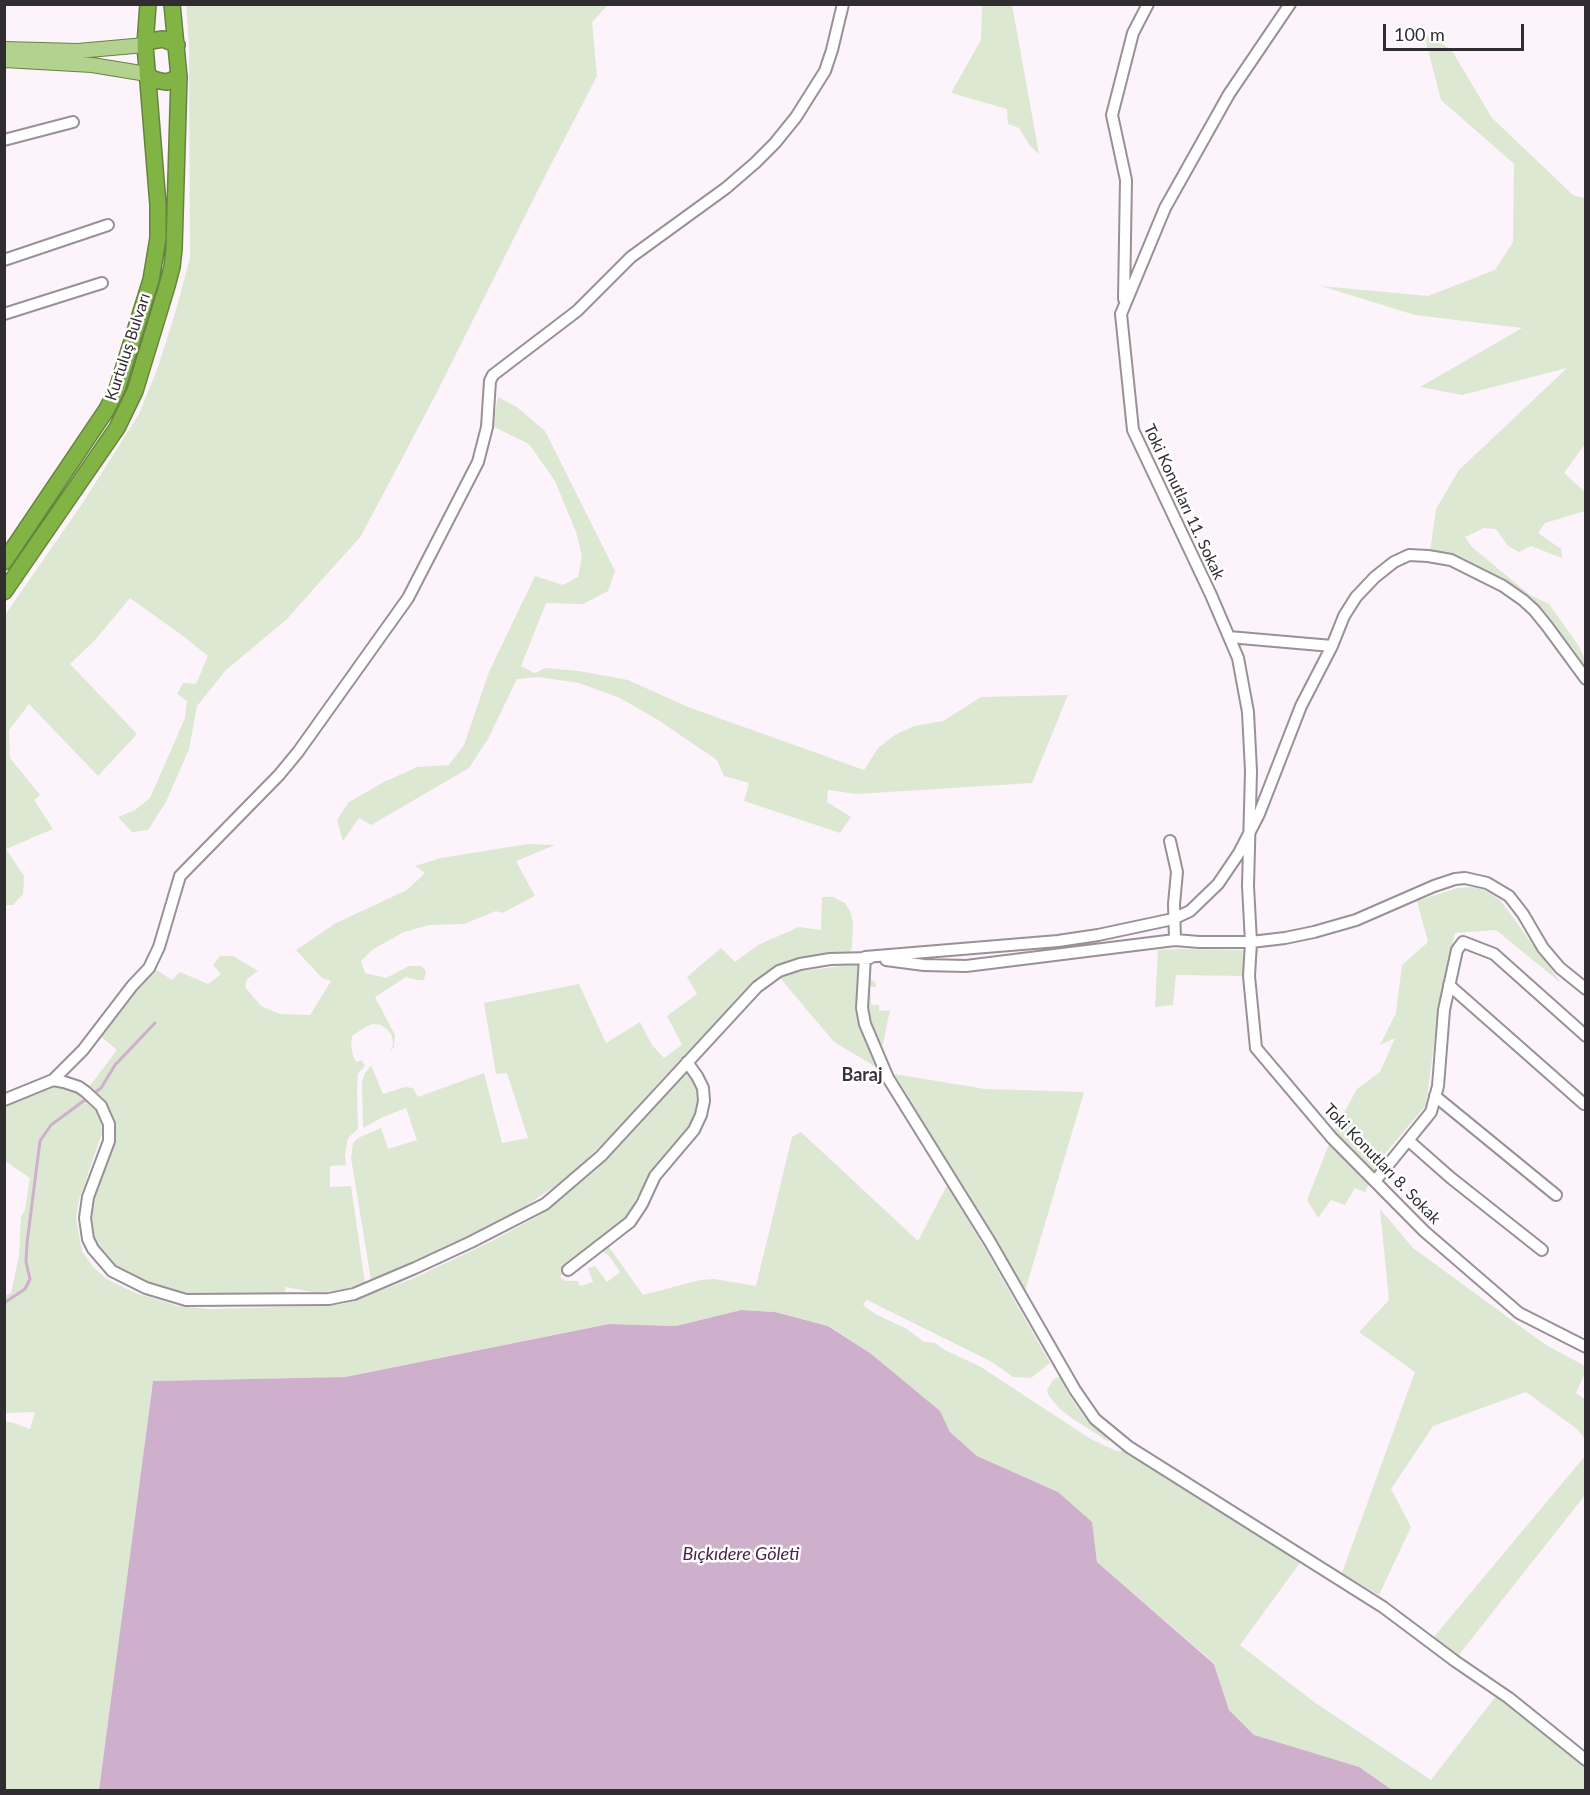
<!DOCTYPE html>
<html>
<head>
<meta charset="utf-8">
<style>
  body { margin:0 }
  #map { position:relative; width:1590px; height:1795px; overflow:hidden; background:#fdf3fb; font-family:Lato,sans-serif }
  canvas { display:block }
  .frame { position:absolute; inset:0; border:6px solid #302d30; pointer-events:none }
  .scale { position:absolute; left:1383px; top:24px; width:141px; height:27px; box-sizing:border-box; border:3px solid #302d30; border-top:0; padding-left:8px; font-size:18px; line-height:21px; white-space:nowrap; color:#302d30; -webkit-text-stroke:4px #fff; paint-order:stroke }
</style>
</head>
<body>
<div id="map">
<canvas width="1590" height="1795"></canvas>
<div class="frame"></div>
<div class="scale">100 m</div>
</div>
<script>
const ctx = document.querySelector('canvas').getContext('2d');
ctx.lineJoin = 'round';
function paint(path, color) {
  ctx.fillStyle = color;
  ctx.fill(path, 'evenodd');
}
function poly(rows) {
  const path = new Path2D();
  for (const r of rows) {
    path.moveTo(r[0], r[1]);
    for (let i = 2; i < r.length; i += 2) path.lineTo(r[i], r[i + 1]);
  }
  return path;
}
function strokePath(path, color, width, dash) {
  ctx.strokeStyle = color;
  ctx.lineWidth = width;
  ctx.lineCap = dash ? 'butt' : 'round';
  ctx.setLineDash(dash || []);
  ctx.stroke(path);
}
function label(font, color, halo, rows, align = 'center') {
  ctx.font = font + ' Lato,sans-serif';
  ctx.lineWidth = 5;
  ctx.setLineDash([]);
  ctx.textBaseline = 'middle';
  ctx.strokeStyle = halo;
  ctx.fillStyle = color;
  for (const [text, x, y, turn = 0] of rows) {
    ctx.save();
    ctx.translate(x, y);
    ctx.rotate((+turn || 0) * Math.PI / 180);
    ctx.textAlign = isNaN(turn) ? turn : align;
    if (halo) ctx.strokeText(text, 0, 0);
    ctx.fillText(text, 0, 0);
    ctx.restore();
  }
}
paint(poly([
  [186,5,608,5,592,22,597,76,541,184,435,396,361,536,286,620,226,670,197,706,189,749,166,802,148,830,132,832,118,817,135,810,150,798,185,718,187,701,177,694,183,683,196,684,208,656,183,636,130,598,95,640,70,664,137,734,98,776,29,704,9,730,10,758,40,795,34,800,53,829,6,849,24,876,23,894,13,905,5,905,5,615,82,504,139,414,158,367,176,310,190,258,189,46],
  [982,5,1012,5,1039,154,1030,146,1019,128,1008,124,1007,109,951,93,981,40],
  [1424,34,1451,49,1492,118,1573,195,1585,198,1585,444,1564,473,1585,492,1585,511,1545,523,1538,533,1561,549,1562,558,1531,546,1519,552,1508,546,1496,529,1484,528,1465,537,1472,547,1530,595,1549,604,1578,645,1585,659,1585,672,1540,609,1495,575,1463,558,1430,551,1436,509,1459,470,1567,368,1462,395,1420,387,1522,328,1415,315,1321,286,1428,296,1495,270,1513,242,1514,164,1441,100],
  [498,397,517,407,545,431,615,571,608,591,583,604,546,603,521,666,535,673,545,668,579,671,628,680,688,707,864,770,878,748,895,735,914,726,943,721,981,697,1068,695,1032,783,856,794,828,790,827,802,851,817,840,833,744,801,749,783,724,776,717,760,658,720,620,698,579,683,539,677,517,679,488,739,469,768,371,825,359,818,343,841,337,820,349,802,382,783,417,767,449,765,464,745,489,672,535,576,563,585,578,577,582,556,576,532,555,481,529,444,492,426],
  [528,844,555,845,516,861,535,896,502,913,496,911,464,924,429,925,404,932,372,950,361,961,365,973,386,978,409,966,421,966,426,971,424,980,418,980,406,977,375,997,395,1035,394,1047,390,1052,393,1045,392,1036,388,1030,381,1025,373,1024,365,1027,352,1036,351,1046,353,1055,356,1062,362,1060,365,1066,358,1074,357,1088,358,1129,348,1138,345,1155,346,1165,330,1166,330,1187,351,1186,365,1283,346,1289,318,1293,286,1287,284,1293,188,1294,142,1281,120,1270,109,1262,97,1248,92,1236,90,1218,91,1204,111,1153,116,1125,110,1109,89,1087,117,1050,100,1036,139,984,155,969,172,980,180,972,208,984,221,974,213,965,220,956,233,956,258,971,247,979,245,987,261,1006,280,1014,310,1015,331,981,322,978,296,950,336,923,407,890,425,873,415,866,441,858],
  [1474,887,1484,890,1500,900,1561,983,1496,930,1455,933,1440,999,1426,1105,1379,1161,1365,1192,1355,1188,1345,1205,1331,1200,1318,1218,1307,1200,1335,1129,1357,1089,1380,1072,1395,1038,1380,1045,1396,1013,1402,965,1428,942,1417,901,1457,888],
  [822,897,833,897,845,903,850,911,853,922,852,947,850,952,794,960,774,967,757,979,660,1081,621,1126,569,1176,516,1213,461,1240,371,1280,351,1158,353,1143,358,1138,381,1128,388,1149,417,1140,406,1108,383,1117,363,1128,362,1082,364,1075,371,1065,383,1094,405,1087,413,1088,418,1097,484,1073,502,1143,528,1138,507,1073,496,1074,484,1003,579,984,606,1043,640,1022,652,1045,664,1058,682,1045,667,1016,697,994,687,977,721,948,735,962,758,945,799,927,821,930],
  [1178,949,1243,950,1257,949,1259,951,1245,976,1176,975,1173,1005,1155,1007,1158,950],
  [849,965,859,965,857,1001,860,1028,876,1067,834,1042,780,978,795,972],
  [870,979,876,983,876,987,870,987,871,1005,879,1005,879,1011,890,1010,882,1048,871,1024,866,1005,867,983],
  [688,1071,695,1079,699,1090,700,1102,692,1126,647,1182,636,1198,627,1218,617,1229,566,1267,560,1277,566,1281,578,1281,580,1286,593,1282,588,1268,595,1266,607,1282,620,1272,609,1256,602,1251,609,1247,643,1295,700,1280,714,1279,756,1286,792,1137,801,1132,918,1241,947,1185,987,1252,1050,1363,1031,1378,1013,1377,992,1362,867,1300,863,1305,875,1314,907,1329,924,1342,935,1343,945,1350,981,1367,1089,1438,1116,1451,1124,1451,1302,1560,1240,1645,1314,1702,1431,1780,1496,1696,1586,1764,1585,1790,1264,1790,1278,1743,1254,1735,1229,1710,1214,1663,1097,1562,1091,1522,1058,1492,977,1456,950,1432,939,1411,870,1353,829,1326,775,1312,741,1310,676,1326,609,1324,345,1377,153,1381,99,1790,5,1790,5,1422,11,1422,30,1429,35,1412,5,1413,5,1296,11,1293,19,1256,21,1217,25,1210,30,1178,5,1161,5,1106,48,1088,59,1087,78,1093,96,1110,101,1119,102,1133,79,1200,76,1218,82,1251,93,1267,107,1279,133,1292,178,1306,209,1309,321,1306,343,1304,412,1279,492,1241,540,1215,596,1170],
  [894,1074,985,1089,1084,1092,1025,1291],
  [1380,1209,1413,1248,1546,1345,1585,1366,1585,1373,1576,1393,1585,1399,1586,1440,1577,1429,1526,1392,1433,1426,1391,1489,1411,1527,1379,1595,1342,1573,1415,1372,1359,1332,1389,1300],
  [1060,1376,1068,1394,1083,1415,1109,1440,1109,1442,1073,1419,1060,1409,1049,1396,1047,1390,1053,1380],
  [1585,1456,1585,1495,1458,1656,1433,1638]
]), '#dce8d1');
paint(poly([
  [741,1310,775,1312,828,1326,870,1353,940,1411,950,1432,977,1456,1058,1492,1092,1522,1097,1562,1214,1664,1229,1710,1254,1735,1359,1767,1392,1790,99,1790,153,1381,345,1377,609,1324,676,1326]
]), '#cfb0cc');
strokePath(poly([
  [4,1303,25,1289,30,1279,26,1262,27,1243,40,1141,51,1125,101,1088,115,1065,155,1023]
]), '#cfb0cc', 3);
const minor = poly([
  [1290,4,1229,94,1165,208,1121,314,1133,430,1211,595,1238,658,1248,712,1251,771,1248,886,1251,942,1249,976,1256,1048,1332,1138,1424,1231,1519,1313,1586,1347],
  [4,140,73,122],
  [4,260,108,225],
  [1124,299,1126,180,1112,115,1133,33,1148,4],
  [4,314,102,283],
  [1229,637,1332,646],
  [1586,679,1547,626,1534,610,1523,600,1503,586,1451,560,1428,556,1409,555,1394,562,1375,577,1356,597,1344,616,1332,646,1301,706,1259,814,1239,853,1218,884,1190,911,1173,919,1098,935,1058,941,865,957,862,1008,865,1024,888,1078,990,1242,1075,1390,1095,1419,1129,1447,1383,1607,1455,1661,1509,1698,1586,1760],
  [1170,841,1177,872,1174,904,1175,940],
  [886,960,924,965,966,966,1175,940,1199,942,1251,942,1285,938,1314,932,1356,920,1434,886,1455,879,1465,878,1487,883,1509,896,1523,914,1543,948,1560,968,1586,989],
  [1449,985,1584,1104],
  [53,1080,83,1050,132,986,149,968,159,947,180,876,279,775,298,752,408,598,478,462,487,427,490,381,493,375,577,311,631,257,726,188,755,163,775,143,796,117,825,71,832,50,843,4],
  [1435,1096,1556,1195],
  [4,1100,53,1080,64,1082,79,1087,86,1092,101,1106,109,1124,109,1141,88,1197,85,1218,88,1239,93,1249,112,1271,146,1288,186,1300,329,1299,354,1294,415,1268,471,1242,545,1204,601,1156,757,987,779,971,800,964,830,959,870,958],
  [1409,1141,1451,1178,1542,1250],
  [1375,1181,1431,1112,1438,1086,1444,1010,1457,950,1463,942,1494,954,1586,1036],
  [568,1270,630,1222,642,1204,655,1176,694,1130,701,1115,704,1101,703,1088,697,1076,687,1062]
]);
const major = poly([
  [4,49,78,51,145,45],
  [4,60,92,65,147,74]
]);
const highway = poly([
  [145,45,151,41,163,39,177,45],
  [147,74,153,79,160,81,167,82,179,77],
  [4,562,107,409,117,389,151,280,158,238,158,205,145,45,148,4],
  [4,592,117,428,135,391,167,286,172,267,174,249,179,77,172,4]
]);
strokePath(minor, '#999098', 14);
strokePath(major, '#65853e', 16);
strokePath(highway, '#65853e', 18);
strokePath(minor, '#fff', 10);
strokePath(major, '#b4d28f', 14);
strokePath(highway, '#82b445', 15);
label('16px', '#302d30', '#fff', [
  ["Kurtuluş Bulvarı",128,347,-72],
  ["Toki Konutları 11. Sokak",1184,502,65],
  ["Toki Konutları 8. Sokak",1382,1164,46]
]);
label('bold 18px', '#3a3239', '#fff', [
  ["Baraj",862,1075]
]);
label('italic 18px', '#4b2348', '#fff', [
  ["Bıçkıdere Göleti",741,1554]
]);
</script>
</body>
</html>
